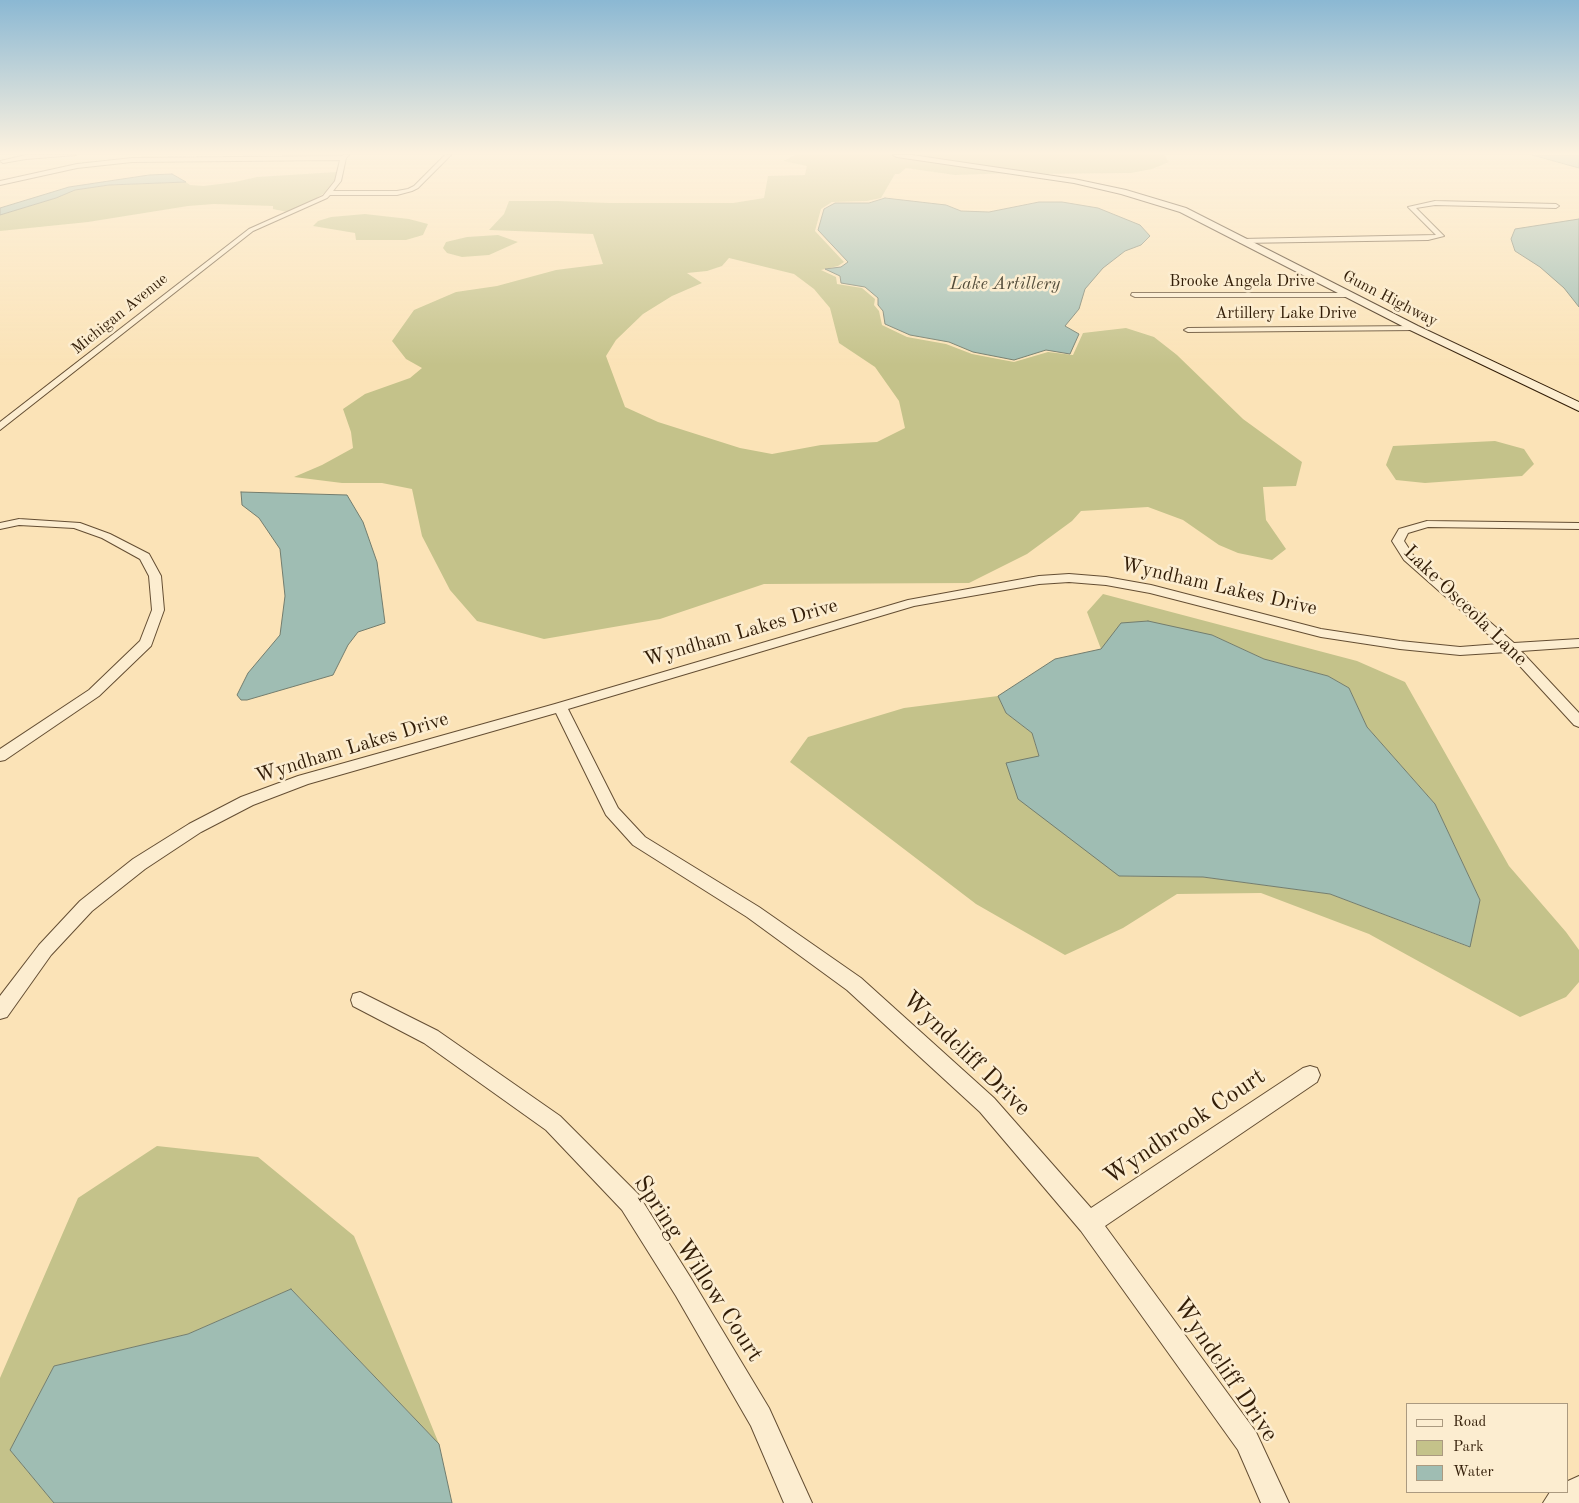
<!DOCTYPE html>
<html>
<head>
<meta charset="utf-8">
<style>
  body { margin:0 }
  #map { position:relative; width:1579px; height:1503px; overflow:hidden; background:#fbe3b7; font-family:"Old Standard TT",serif }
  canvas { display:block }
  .legend { position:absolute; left:1406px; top:1403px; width:162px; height:90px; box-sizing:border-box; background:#fcedd0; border:1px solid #ab9a80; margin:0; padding:6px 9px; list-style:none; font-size:15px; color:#321d07 }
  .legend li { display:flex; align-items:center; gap:10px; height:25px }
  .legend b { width:25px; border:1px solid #ab9a80 }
</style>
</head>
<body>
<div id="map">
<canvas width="1579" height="1503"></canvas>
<ul class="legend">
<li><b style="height:6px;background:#fcedd0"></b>Road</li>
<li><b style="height:14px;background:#c4c28a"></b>Park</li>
<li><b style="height:14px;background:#9fbdb3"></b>Water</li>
</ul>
</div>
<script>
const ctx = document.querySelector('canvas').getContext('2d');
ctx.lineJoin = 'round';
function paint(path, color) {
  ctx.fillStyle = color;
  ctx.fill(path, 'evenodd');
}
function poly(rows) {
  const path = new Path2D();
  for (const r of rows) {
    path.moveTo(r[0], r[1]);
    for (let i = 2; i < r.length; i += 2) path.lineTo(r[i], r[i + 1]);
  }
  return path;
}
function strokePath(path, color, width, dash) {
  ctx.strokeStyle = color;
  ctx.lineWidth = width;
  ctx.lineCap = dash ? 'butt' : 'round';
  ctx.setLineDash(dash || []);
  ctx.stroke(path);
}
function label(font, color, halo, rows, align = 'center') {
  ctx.font = font + ' "Old Standard TT",serif';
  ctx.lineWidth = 5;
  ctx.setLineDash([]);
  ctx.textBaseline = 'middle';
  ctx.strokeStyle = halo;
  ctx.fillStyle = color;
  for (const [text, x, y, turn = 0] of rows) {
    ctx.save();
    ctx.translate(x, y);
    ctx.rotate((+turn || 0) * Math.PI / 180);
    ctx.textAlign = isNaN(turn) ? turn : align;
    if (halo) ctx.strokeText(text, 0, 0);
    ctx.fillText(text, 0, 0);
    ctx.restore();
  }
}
paint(poly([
  [795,155,892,155,1013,173,955,175,906,168,899,174,895,174,881,198,867,201,832,202,821,209,815,231,844,262,838,266,821,270,836,277,837,284,862,288,875,299,874,305,879,311,882,325,907,337,946,344,972,354,1014,362,1048,352,1073,355,1083,333,1126,328,1154,337,1177,355,1243,419,1302,462,1296,486,1263,487,1266,520,1286,549,1272,560,1238,553,1219,545,1183,520,1148,507,1081,511,1072,521,1027,554,969,583,764,584,660,619,544,639,477,621,450,590,422,536,412,489,382,483,342,483,294,477,322,465,353,448,351,432,343,409,365,394,410,378,422,368,406,359,392,341,414,310,456,292,497,286,556,270,603,264,593,234,489,230,504,214,509,201,558,201,609,203,733,203,764,198,768,176,805,175,807,166,783,161],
  [729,258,794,274,814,289,830,308,839,343,875,367,899,401,905,428,877,442,821,445,772,454,740,448,658,422,625,407,606,356,616,340,643,314,672,296,702,283,687,273,707,271,722,266],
  [904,155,1164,155,1169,162,1152,169,1131,173,1029,174],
  [337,172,335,181,326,192,312,201,287,212,273,209,273,206,214,204,188,206,88,222,0,231,0,215,56,198,74,190,109,185,186,182,190,185,204,186,235,182,257,177],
  [365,214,409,219,428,224,423,235,406,240,356,240,355,233,313,226,318,221,331,217],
  [498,235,518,242,489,255,462,257,447,253,443,248,446,242,467,237],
  [1495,441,1524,449,1534,464,1522,476,1425,483,1396,480,1386,465,1393,446],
  [1103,594,1357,661,1405,682,1509,866,1566,932,1579,950,1579,982,1566,997,1520,1017,1369,934,1261,893,1177,894,1123,928,1065,955,976,904,790,762,808,737,904,708,998,696,1006,713,1032,733,1039,757,1119,876,1203,877,1330,894,1469,947,1480,900,1435,804,1367,727,1349,688,1328,676,1264,659,1212,635,1101,649,1087,612],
  [157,1146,258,1157,354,1236,439,1444,291,1289,188,1334,54,1366,10,1450,54,1503,0,1503,0,1378,78,1198]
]), '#c4c28a');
const water = poly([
  [1532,155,1579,155,1579,168,1532,155],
  [172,174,186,182,109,185,75,190,56,198,0,215,0,208,69,187,149,175,172,174],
  [885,198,946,205,961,211,989,212,1039,202,1062,202,1098,208,1140,225,1150,236,1141,245,1125,251,1103,268,1085,289,1079,309,1065,326,1079,334,1070,354,1046,350,1014,360,973,352,949,342,910,335,885,324,883,311,878,305,878,298,865,287,841,283,840,276,825,269,841,267,848,262,818,230,824,209,835,203,869,203,885,198],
  [1579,219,1579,307,1564,288,1540,267,1515,251,1511,239,1515,229,1579,219],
  [241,492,347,495,363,522,377,562,385,623,358,632,348,645,333,675,247,700,241,700,237,695,248,673,280,635,285,596,280,549,259,518,242,505,241,492],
  [1148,621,1212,635,1264,659,1328,676,1349,688,1367,727,1435,804,1480,900,1470,947,1330,894,1203,877,1119,876,1018,799,1006,763,1039,756,1032,733,1006,713,998,696,1055,659,1101,649,1121,623,1148,621],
  [291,1289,439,1444,452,1503,54,1503,10,1450,54,1366,188,1334,291,1289]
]);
paint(water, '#9fbdb3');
strokePath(water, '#737d6e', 1);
const minor = poly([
  [26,155,76,155,26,159,3,163,0,161,26,155],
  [343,155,349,155,346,158,341,181,333,191,397,191,408,189,414,186,445,155,451,155,418,188,412,191,397,195,330,195,327,198,253,231,0,430,0,422,249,229,323,196,335,181,340,160,132,162,77,168,0,185,0,181,77,164,132,158,342,156,343,155],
  [1435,201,1556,204,1559,206,1556,208,1435,205,1416,208,1444,236,1428,240,1241,243,1238,241,1241,239,1436,235,1408,207,1435,201],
  [1132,293,1349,293,1353,295,1349,297,1135,297,1131,295,1132,293],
  [1414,326,1418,328,1417,330,1188,332,1184,330,1188,328,1414,326],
  [19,519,80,523,110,534,149,554,161,576,164,610,151,646,99,696,5,760,0,761,0,749,89,690,140,641,152,610,149,576,140,559,102,538,74,528,19,525,0,529,0,523,19,519],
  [1427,521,1579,523,1579,529,1428,527,1408,533,1404,541,1413,555,1514,643,1579,639,1579,647,1521,651,1579,713,1579,727,1574,725,1507,652,1460,655,1400,649,1321,637,1150,593,1106,585,1069,582,1039,584,914,606,568,709,618,808,645,837,759,907,861,978,994,1098,1091,1208,1303,1068,1310,1066,1317,1068,1320,1075,1317,1082,1105,1226,1256,1432,1289,1503,1261,1503,1238,1450,1081,1231,980,1112,847,990,747,917,633,845,606,815,556,713,308,784,253,805,201,832,145,869,92,911,51,955,7,1017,0,1019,0,996,39,945,80,901,133,859,189,824,241,797,298,776,555,704,908,600,1039,576,1069,574,1106,577,1151,585,1321,629,1400,641,1460,647,1499,644,1404,560,1392,541,1399,529,1427,521],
  [360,992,438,1031,560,1116,638,1194,692,1280,769,1408,812,1503,784,1503,751,1426,676,1296,622,1210,546,1130,424,1043,353,1006,351,1000,353,994,360,992],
  [1579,1476,1579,1503,1543,1503,1550,1492,1568,1492,1568,1481,1579,1476]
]);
const secondary = poly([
  [893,155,912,155,1074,179,1126,190,1186,208,1418,326,1579,402,1579,411,1410,330,1180,212,1121,194,1074,183,897,157,893,155]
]);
strokePath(minor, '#644e33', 2);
strokePath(secondary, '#321d07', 2);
paint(minor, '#fcedd0');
paint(secondary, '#fcedd0');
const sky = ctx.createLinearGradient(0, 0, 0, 365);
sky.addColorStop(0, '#8bb8d3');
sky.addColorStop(0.42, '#fdf2df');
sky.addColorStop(1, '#fdf2df00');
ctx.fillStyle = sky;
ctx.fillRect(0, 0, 1579, 365);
label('16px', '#321d07', '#fcedd0', [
  ["Brooke Angela Drive",1242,282],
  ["Gunn Highway",1390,299,27],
  ["Michigan Avenue",120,314,-39],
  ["Artillery Lake Drive",1286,314]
]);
label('italic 18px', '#534d3b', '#fcedd0', [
  ["Lake Artillery",1005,284]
]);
label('20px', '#321d07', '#fcedd0', [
  ["Wyndham Lakes Drive",1219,587,13],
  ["Lake Osceola Lane",1465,606,44],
  ["Wyndham Lakes Drive",741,633,-16],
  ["Wyndham Lakes Drive",352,748,-17]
]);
label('24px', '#321d07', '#fcedd0', [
  ["Wyndcliff Drive",966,1054,44],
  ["Wyndbrook Court",1185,1127,-34],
  ["Spring Willow Court",698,1269,57],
  ["Wyndcliff Drive",1225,1370,56]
]);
</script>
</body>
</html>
